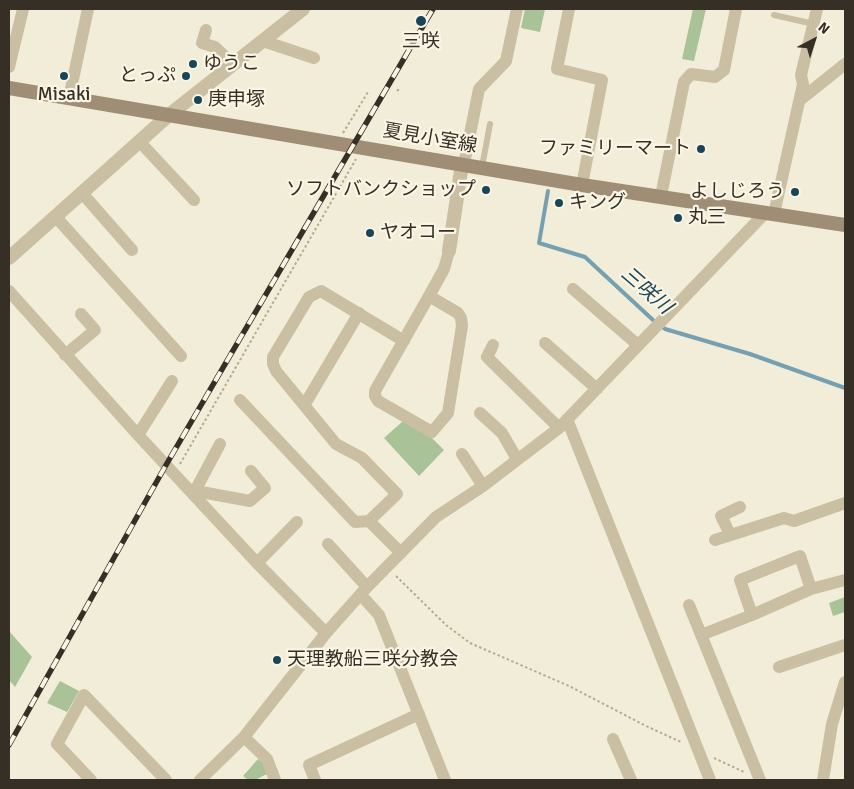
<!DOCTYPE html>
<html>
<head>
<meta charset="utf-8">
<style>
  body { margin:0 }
  #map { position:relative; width:854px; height:789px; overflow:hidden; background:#f2edd8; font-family:Signika,sans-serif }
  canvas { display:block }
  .frame { position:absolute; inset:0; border:10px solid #362f26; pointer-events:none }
  .north { position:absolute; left:789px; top:15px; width:50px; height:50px; -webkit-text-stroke:4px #faf5e4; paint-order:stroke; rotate:40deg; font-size:14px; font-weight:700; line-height:20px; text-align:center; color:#362f26 }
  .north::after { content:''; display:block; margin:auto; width:18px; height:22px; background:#362f26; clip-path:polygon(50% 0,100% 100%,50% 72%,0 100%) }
</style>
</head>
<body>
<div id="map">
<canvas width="854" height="789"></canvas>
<div class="frame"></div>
<div class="north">N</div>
</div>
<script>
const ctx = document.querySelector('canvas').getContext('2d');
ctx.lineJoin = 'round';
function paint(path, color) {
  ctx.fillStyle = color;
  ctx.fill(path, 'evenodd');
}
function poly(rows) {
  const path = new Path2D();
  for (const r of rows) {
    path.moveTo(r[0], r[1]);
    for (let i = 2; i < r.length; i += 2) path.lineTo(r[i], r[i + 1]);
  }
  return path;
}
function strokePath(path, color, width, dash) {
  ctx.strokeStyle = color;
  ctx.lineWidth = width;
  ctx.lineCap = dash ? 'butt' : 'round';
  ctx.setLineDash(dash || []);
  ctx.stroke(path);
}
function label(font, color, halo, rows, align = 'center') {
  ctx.font = font + ' Signika,"Noto Sans JP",sans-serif';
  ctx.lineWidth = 4.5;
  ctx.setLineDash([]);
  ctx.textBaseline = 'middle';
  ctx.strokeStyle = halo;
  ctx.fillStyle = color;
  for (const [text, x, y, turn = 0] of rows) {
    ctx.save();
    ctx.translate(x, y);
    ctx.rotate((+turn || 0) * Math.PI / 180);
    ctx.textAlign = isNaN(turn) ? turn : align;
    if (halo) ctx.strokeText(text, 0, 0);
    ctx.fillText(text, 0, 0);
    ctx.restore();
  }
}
paint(poly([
  [525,9,545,9,540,32,521,28],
  [693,9,706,9,694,61,682,59],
  [403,421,431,437,444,450,419,476,384,438],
  [845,597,845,612,833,616,829,603],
  [9,631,32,657,15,687,9,680],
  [60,681,79,691,67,712,47,703],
  [258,759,263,763,267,774,255,780,248,780,243,776]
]), '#a9c297');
strokePath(poly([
  [548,191,539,243,585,257,653,320,665,329,750,354,845,388]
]), '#75a0b1', 4);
strokePath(poly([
  [397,91,399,89],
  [343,133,368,92],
  [180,464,356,159],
  [396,576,446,625,470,643,569,686,646,726,681,742],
  [714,758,744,772]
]), '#b7aa8d', 2, [2.5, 2.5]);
strokePath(poly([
  [774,15,814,24],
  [482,167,490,124]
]), '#cbbfa3', 6);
strokePath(poly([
  [569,9,557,69,602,80,582,185],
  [206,30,202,43,215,47,233,64],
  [263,41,314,58],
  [9,67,23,9],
  [69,98,88,9],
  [800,100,845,64],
  [139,141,194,200],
  [464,164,479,89,506,61,517,9],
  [82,193,132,250],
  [661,196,684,82,691,74,715,77,724,70,736,9],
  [774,214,803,84,801,75,817,9],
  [55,216,181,356],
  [573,289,638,345],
  [9,291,138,435,257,563,326,633],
  [429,296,458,313,461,318,462,326,448,413,432,432,378,401,375,396,375,391,429,296,444,269,449,251],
  [545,343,597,389],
  [493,345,487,357,559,428],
  [65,355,95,330,81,314],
  [240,400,355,522,369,521,397,494,362,458,336,444,276,371,273,364,273,357,309,297,321,291,404,341],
  [305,404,359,313],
  [480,413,502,433,517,459],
  [567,419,710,780],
  [138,435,172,381],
  [462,454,483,486],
  [190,490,250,501,265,488,251,471],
  [195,491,220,444],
  [369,521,401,553],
  [730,534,721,516,740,507],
  [715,540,784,518,794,521,845,503],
  [328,544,367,587],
  [257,563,297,522],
  [361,595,379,615,445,780],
  [689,605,760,780],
  [752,615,740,580,800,556,811,589],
  [701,635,752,615,811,589,845,580],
  [779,667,845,645],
  [244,737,267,759,275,780],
  [613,739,631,780],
  [91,780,57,744,84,695,166,780],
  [200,780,244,737,326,633,367,587,436,517,483,486,559,428,766,212],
  [315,780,309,765,419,714],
  [823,780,832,724,845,682]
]), '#cbbfa3', 12);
strokePath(poly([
  [449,251,462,164],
  [9,258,169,115,303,9]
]), '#cbbfa3', 14);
strokePath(poly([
  [9,88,582,185,845,225]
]), '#9f8e75', 14);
const rail = poly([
  [9,745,166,465,433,9]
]);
strokePath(rail, '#362f26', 5.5);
strokePath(rail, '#faf5e4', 4, [11]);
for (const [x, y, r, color] of [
  [421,21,6,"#194559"],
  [193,64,5,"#194559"],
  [64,76,5,"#194559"],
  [186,76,5,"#194559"],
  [198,100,5,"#194559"],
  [701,149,5,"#194559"],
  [486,190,5,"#194559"],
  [795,192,5,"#194559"],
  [559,203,5,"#194559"],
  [678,218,5,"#194559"],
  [370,233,5,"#194559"],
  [277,660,5,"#194559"]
]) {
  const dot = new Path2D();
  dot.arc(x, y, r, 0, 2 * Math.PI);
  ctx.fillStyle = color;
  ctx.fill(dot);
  strokePath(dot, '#faf5e4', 2);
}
label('19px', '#362f26', '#faf5e4', [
  ["三咲",421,42,"center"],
  ["ゆうこ",203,64],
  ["とっぷ",176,76,"right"],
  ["Misaki",64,95,"center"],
  ["庚申塚",208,100],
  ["ファミリーマート",691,149,"right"],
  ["ソフトバンクショップ",476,190,"right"],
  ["よしじろう",785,192,"right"],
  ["キング",569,203],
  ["丸三",688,218],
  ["ヤオコー",380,233],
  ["天理教船三咲分教会",287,660]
], 'left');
label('19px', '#362f26', '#faf5e4', [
  ["夏見小室線",430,139,10]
]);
label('italic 20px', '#194559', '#faf5e4', [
  ["三咲川",646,291,41]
]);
</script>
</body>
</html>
